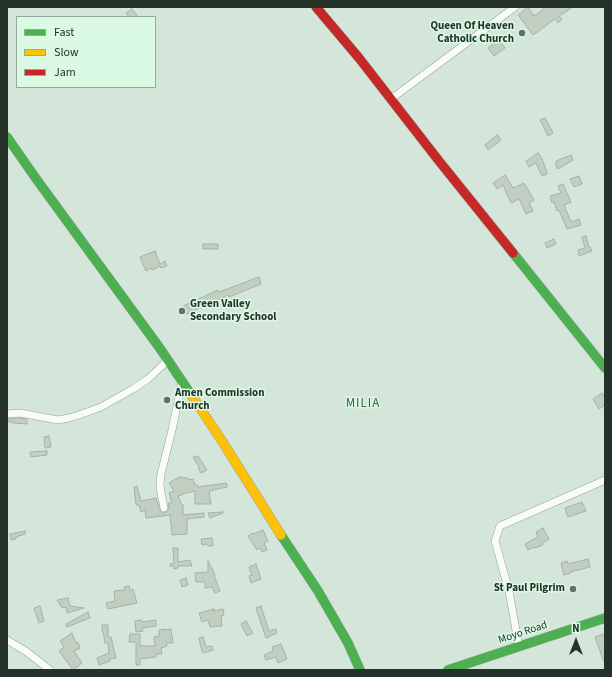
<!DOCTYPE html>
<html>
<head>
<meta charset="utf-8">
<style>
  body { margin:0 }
  #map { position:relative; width:612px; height:677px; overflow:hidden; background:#d4e5da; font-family:"Source Sans 3",sans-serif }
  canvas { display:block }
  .frame { position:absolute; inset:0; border:8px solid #25322a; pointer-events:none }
  .legend { position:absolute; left:16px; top:16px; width:140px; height:72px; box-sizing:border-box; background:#dafae4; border:1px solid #92aa9a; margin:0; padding:5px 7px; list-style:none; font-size:12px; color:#25322a }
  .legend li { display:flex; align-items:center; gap:8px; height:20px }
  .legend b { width:20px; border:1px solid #92aa9a }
  .north { position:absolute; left:556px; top:621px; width:40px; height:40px; -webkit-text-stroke:3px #dafae4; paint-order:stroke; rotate:0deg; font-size:11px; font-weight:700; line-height:16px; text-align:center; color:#25322a }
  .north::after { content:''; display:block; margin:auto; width:14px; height:18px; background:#25322a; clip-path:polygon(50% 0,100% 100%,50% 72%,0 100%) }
</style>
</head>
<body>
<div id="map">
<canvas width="612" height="677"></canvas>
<div class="frame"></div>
<ul class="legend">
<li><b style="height:5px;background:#4caf50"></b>Fast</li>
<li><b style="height:5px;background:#ffc107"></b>Slow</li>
<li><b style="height:5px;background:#c62828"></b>Jam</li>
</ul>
<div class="north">N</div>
</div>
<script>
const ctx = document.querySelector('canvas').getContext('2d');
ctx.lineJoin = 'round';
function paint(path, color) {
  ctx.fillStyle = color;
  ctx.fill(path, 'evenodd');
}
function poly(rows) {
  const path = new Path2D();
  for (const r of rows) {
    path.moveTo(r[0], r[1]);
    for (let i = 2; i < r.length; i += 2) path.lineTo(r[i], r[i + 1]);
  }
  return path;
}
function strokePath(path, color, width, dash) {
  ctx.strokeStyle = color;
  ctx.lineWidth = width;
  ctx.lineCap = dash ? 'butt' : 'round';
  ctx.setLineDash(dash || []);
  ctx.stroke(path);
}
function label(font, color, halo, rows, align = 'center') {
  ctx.font = font + ' "Source Sans 3",sans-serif';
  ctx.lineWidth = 3;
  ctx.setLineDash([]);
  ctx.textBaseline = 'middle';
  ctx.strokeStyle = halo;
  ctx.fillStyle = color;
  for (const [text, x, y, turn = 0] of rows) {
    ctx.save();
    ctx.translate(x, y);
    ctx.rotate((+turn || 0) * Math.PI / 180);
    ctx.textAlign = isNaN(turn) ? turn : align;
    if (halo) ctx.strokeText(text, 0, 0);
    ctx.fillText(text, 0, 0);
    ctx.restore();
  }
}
const building = poly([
  [528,7,534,16,546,7,573,7,559,16,562,19,558,23,555,19,533,35,518,15,528,7],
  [132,9,137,15,134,17,129,17,126,13,132,9],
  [499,40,505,48,494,56,488,48,499,40],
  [545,118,553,133,548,136,540,120,545,118],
  [497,135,501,140,488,150,485,145,492,139,497,135],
  [538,153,542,159,547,172,547,174,542,176,536,163,529,167,526,161,538,153],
  [571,155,573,160,558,169,555,164,557,163,556,161,571,155],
  [505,175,513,188,524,183,534,200,529,203,533,211,526,214,519,199,511,203,503,185,497,189,493,183,505,175],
  [579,176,582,184,574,187,570,179,579,176],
  [563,184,571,202,564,205,571,222,579,219,581,225,567,229,559,210,557,211,554,202,552,203,550,196,561,193,558,186,563,184],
  [586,236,589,247,590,247,592,251,579,256,578,250,585,248,582,237,586,236],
  [554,239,556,244,547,248,545,243,554,239],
  [203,244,218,244,218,249,203,249,203,244],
  [155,251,160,264,165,261,167,266,161,268,160,266,152,270,151,268,146,271,140,257,155,251],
  [259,277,261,284,229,297,228,295,187,314,186,312,181,313,179,308,218,290,219,292,259,277],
  [602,393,605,398,605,405,599,409,593,399,602,393],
  [20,418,27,419,27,424,13,423,13,422,8,422,8,419,20,418],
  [49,436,51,447,45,448,44,437,49,436],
  [47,451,47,455,31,457,30,452,47,451],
  [198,456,207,470,201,473,198,468,199,467,193,457,198,456],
  [179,477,188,478,188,480,193,479,195,485,197,485,198,487,227,483,227,487,209,491,211,504,195,504,195,491,181,494,182,495,178,496,182,505,183,505,183,515,204,513,204,517,187,519,187,534,172,535,170,515,146,518,145,510,141,512,139,505,136,505,134,487,137,486,141,501,156,498,160,511,163,513,165,513,169,509,168,503,172,503,169,493,174,491,169,483,179,477],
  [582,502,586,511,568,517,565,508,582,502],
  [223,512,223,513,210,518,208,513,223,512],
  [543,528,549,539,542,543,543,545,535,548,534,547,528,550,525,544,538,537,536,532,543,528],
  [263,530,268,541,264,543,267,550,262,552,260,548,257,550,248,536,252,533,253,534,263,530],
  [25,531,25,534,16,537,16,539,11,540,10,534,25,531],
  [212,538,213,546,208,546,207,544,202,545,201,539,212,538],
  [173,548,178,548,178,562,190,560,192,566,178,566,178,568,174,569,174,566,170,566,170,564,174,563,173,548],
  [588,559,590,567,570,572,571,573,564,575,561,563,567,561,568,564,588,559],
  [208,561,215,575,214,575,220,591,215,593,212,587,205,588,205,582,196,582,195,573,208,572,208,561],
  [256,564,261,579,251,583,249,576,252,575,249,567,256,564],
  [186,578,188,585,182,587,180,580,186,578],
  [129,586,130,591,133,589,137,603,108,609,106,603,115,601,114,591,125,590,124,587,129,586],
  [68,598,70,606,84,608,67,613,66,607,62,608,57,600,68,598],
  [40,606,44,621,39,623,34,608,40,606],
  [261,606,269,631,276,629,277,633,266,638,256,608,261,606],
  [214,609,214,611,223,609,224,615,221,616,222,626,210,627,208,620,202,622,199,613,214,609],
  [88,612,90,618,67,627,66,624,88,612],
  [141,620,142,622,156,620,156,626,142,628,143,631,136,632,135,621,141,620],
  [246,621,253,633,247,636,241,624,246,621],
  [102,625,108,625,108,637,111,637,116,658,109,659,110,661,99,665,97,658,109,653,108,643,105,643,103,631,102,631,102,625],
  [164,629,164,630,171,629,173,643,166,643,167,646,161,648,162,654,156,654,156,657,140,659,140,665,136,665,136,642,129,642,130,634,140,634,140,646,155,646,154,637,159,636,159,630,164,629],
  [72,633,76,643,78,642,80,648,74,651,82,663,73,670,59,651,64,647,60,641,72,633],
  [604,634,605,637,605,662,604,662,595,637,604,634],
  [203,637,206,647,212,646,213,650,204,653,203,652,202,652,199,638,203,637],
  [281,644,287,659,278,663,276,657,266,660,264,655,273,651,272,647,281,644]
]);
paint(building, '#c2cec1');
strokePath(building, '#a6b1a7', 1);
const street = poly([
  [391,99,515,7],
  [7,414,20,413,58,420,69,418,79,415,101,407,133,389,148,379,167,361],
  [164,508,161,493,160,484,161,474,172,430,182,382],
  [7,640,27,652,50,670],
  [519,647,509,591,495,541,500,526,605,480]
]);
const fast = poly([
  [7,137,37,180,159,347,192,396],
  [513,253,605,368],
  [281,535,318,591,348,643,360,670],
  [448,670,605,618]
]);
const slow = poly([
  [192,396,222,441,281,535]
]);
const jam = poly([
  [316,7,359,58,439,161,513,253]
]);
strokePath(street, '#96a49b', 8);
strokePath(fast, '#96a49b', 10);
strokePath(slow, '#96a49b', 10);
strokePath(jam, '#96a49b', 10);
strokePath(street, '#f9fbf9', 7);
strokePath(fast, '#4caf50', 9);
strokePath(slow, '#ffc107', 9);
strokePath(jam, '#c62828', 9);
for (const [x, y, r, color] of [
  [522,33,4,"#627168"],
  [182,311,4,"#627168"],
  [167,400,4,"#627168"],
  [573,589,4,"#627168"]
]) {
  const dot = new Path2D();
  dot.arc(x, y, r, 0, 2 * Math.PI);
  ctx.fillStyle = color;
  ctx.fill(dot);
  strokePath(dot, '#dafae4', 1.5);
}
label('bold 11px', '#25322a', '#dafae4', [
  ["Queen Of Heaven",514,27],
  ["Catholic Church",514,40],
  ["Green Valley",190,305,"left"],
  ["Secondary School",190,318,"left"],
  ["Amen Commission",175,394,"left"],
  ["Church",175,407,"left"],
  ["St Paul Pilgrim",565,589]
], 'right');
label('11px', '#25322a', '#dafae4', [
  ["Moyo Road",523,633,-18]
]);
ctx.letterSpacing = '1px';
label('13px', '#43604d', '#dafae4', [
  ["MILIA",363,404]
]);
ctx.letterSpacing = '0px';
</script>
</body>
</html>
